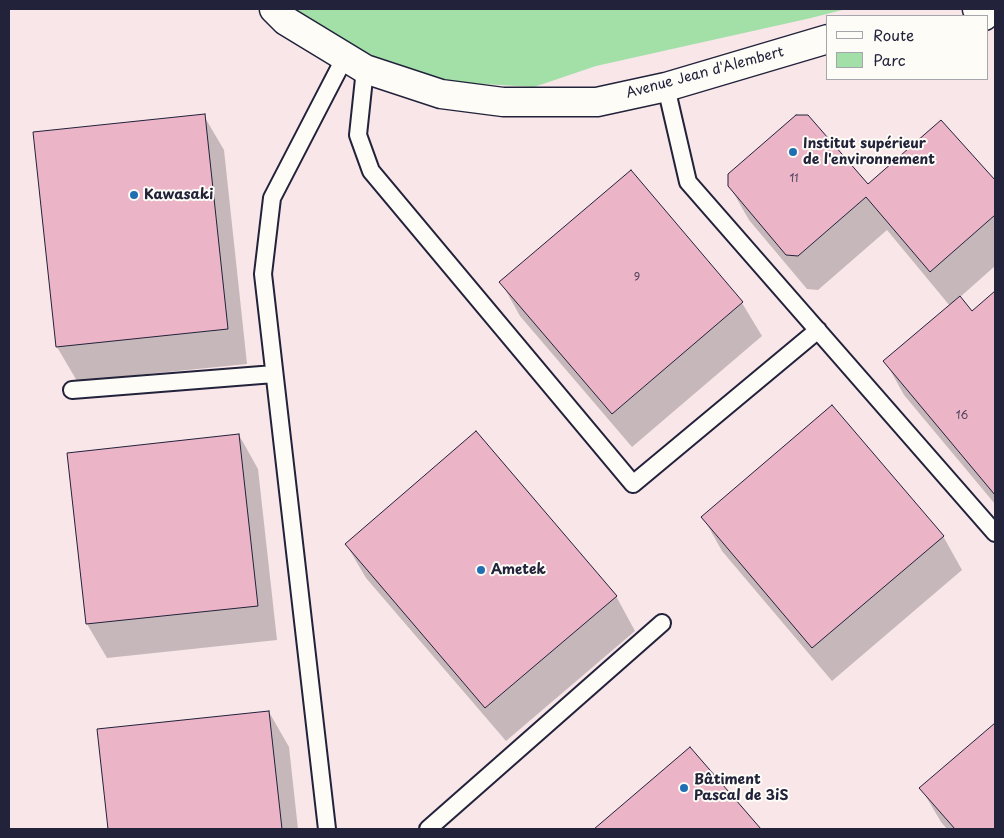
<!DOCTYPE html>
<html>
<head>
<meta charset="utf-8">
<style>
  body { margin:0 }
  #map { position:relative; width:1004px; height:838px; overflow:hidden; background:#fdfcf7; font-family:"Playpen Sans",sans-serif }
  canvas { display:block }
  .frame { position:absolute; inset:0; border:10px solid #22223b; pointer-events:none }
  .legend { position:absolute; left:826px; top:15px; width:162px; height:65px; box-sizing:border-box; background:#fdfcf7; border:1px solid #a5a5ac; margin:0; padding:6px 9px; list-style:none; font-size:15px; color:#22223b }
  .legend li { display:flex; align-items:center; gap:10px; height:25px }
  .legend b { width:25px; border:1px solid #a5a5ac }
</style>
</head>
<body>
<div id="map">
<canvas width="1004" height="838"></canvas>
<div class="frame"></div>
<ul class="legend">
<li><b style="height:6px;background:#fdfcf7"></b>Route</li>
<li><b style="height:14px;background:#a2e0a8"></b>Parc</li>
</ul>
</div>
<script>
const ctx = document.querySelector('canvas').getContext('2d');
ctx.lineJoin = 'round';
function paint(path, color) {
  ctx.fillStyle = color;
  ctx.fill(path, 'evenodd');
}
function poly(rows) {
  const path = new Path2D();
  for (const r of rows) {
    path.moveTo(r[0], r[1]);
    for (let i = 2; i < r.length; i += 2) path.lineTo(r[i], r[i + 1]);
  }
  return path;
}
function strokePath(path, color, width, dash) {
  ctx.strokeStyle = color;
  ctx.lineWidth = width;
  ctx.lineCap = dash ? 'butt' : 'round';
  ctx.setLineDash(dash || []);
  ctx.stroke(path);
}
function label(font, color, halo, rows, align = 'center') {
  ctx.font = font + ' "Playpen Sans",sans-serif';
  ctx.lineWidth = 4;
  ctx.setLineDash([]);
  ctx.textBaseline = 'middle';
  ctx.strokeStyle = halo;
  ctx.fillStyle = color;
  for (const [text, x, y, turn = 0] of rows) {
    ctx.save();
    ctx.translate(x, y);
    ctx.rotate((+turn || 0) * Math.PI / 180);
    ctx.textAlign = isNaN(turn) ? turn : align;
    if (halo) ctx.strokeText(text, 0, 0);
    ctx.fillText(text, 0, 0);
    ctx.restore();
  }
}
paint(poly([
  [9,9,995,9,995,829,9,829],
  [828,16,988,16,988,79,828,79]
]), '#f8e6e9');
paint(poly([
  [293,9,846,9,811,18,596,66,534,87,449,82,372,57]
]), '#a2e0a8');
paint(poly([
  [204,116,224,150,247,364,77,381,57,347,35,134],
  [941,122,995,182,995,266,959,298,971,313,995,292,995,504,904,395,885,361,950,306,887,230,818,290,807,289,749,220,729,185,868,186],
  [501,282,742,303,762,336,632,447,520,316],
  [239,435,258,469,277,640,107,658,87,624,69,454],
  [703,517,943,536,962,570,832,681,722,551],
  [346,544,616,596,635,631,506,741,366,578],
  [269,712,289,747,298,829,110,829,99,731],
  [995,725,995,829,947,829,941,822,921,788],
  [690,748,760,829,595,829]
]), '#0003');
const building = poly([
  [205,114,228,329,56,347,33,132,205,114],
  [796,115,808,115,868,184,941,120,995,180,995,215,930,272,866,197,798,256,786,255,728,186,728,174,796,115],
  [631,170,743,302,612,414,499,282,631,170],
  [995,291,995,495,883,361,960,296,972,311,995,291],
  [832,405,944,536,812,648,701,517,832,405],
  [476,431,617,596,485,708,345,544,476,431],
  [239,434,258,606,86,624,67,453,239,434],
  [269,711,282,829,108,829,97,729,269,711],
  [995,723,995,829,955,829,919,788,995,723],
  [690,747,761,829,594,829,690,747]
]);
paint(building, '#ecb4c7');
strokePath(building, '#22223b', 1);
const lane = poly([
  [365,69,358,135,371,171,633,484,818,330],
  [666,87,688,182,995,533],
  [72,390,274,374],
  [327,829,263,274,272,198,345,57],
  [428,829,662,623]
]);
const street = poly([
  [274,9,286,21,365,69,441,94,503,102,597,102,666,87,828,39],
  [977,9,984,16]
]);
strokePath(lane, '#22223b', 20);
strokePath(street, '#22223b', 31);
strokePath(lane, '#fdfcf7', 16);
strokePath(street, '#fdfcf7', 28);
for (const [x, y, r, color] of [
  [793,152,5,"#1f6fb2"],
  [134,195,5,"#1f6fb2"],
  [481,570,5,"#1f6fb2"],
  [684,788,5,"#1f6fb2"]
]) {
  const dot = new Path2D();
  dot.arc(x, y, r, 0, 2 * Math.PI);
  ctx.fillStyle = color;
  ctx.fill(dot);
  strokePath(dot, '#fdfcf7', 2);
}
label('11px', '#54465e', null, [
  ["11",794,179],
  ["9",637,278],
  ["16",962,416]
]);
label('14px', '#22223b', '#fdfcf7', [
  ["Avenue Jean d'Alembert",705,73,-15]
]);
label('bold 14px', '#22223b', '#fdfcf7', [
  ["Institut supérieur",803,144],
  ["de l'environnement",803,160],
  ["Kawasaki",144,195],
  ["Ametek",491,570],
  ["Bâtiment",694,780],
  ["Pascal de 3iS",694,796]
], 'left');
</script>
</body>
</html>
